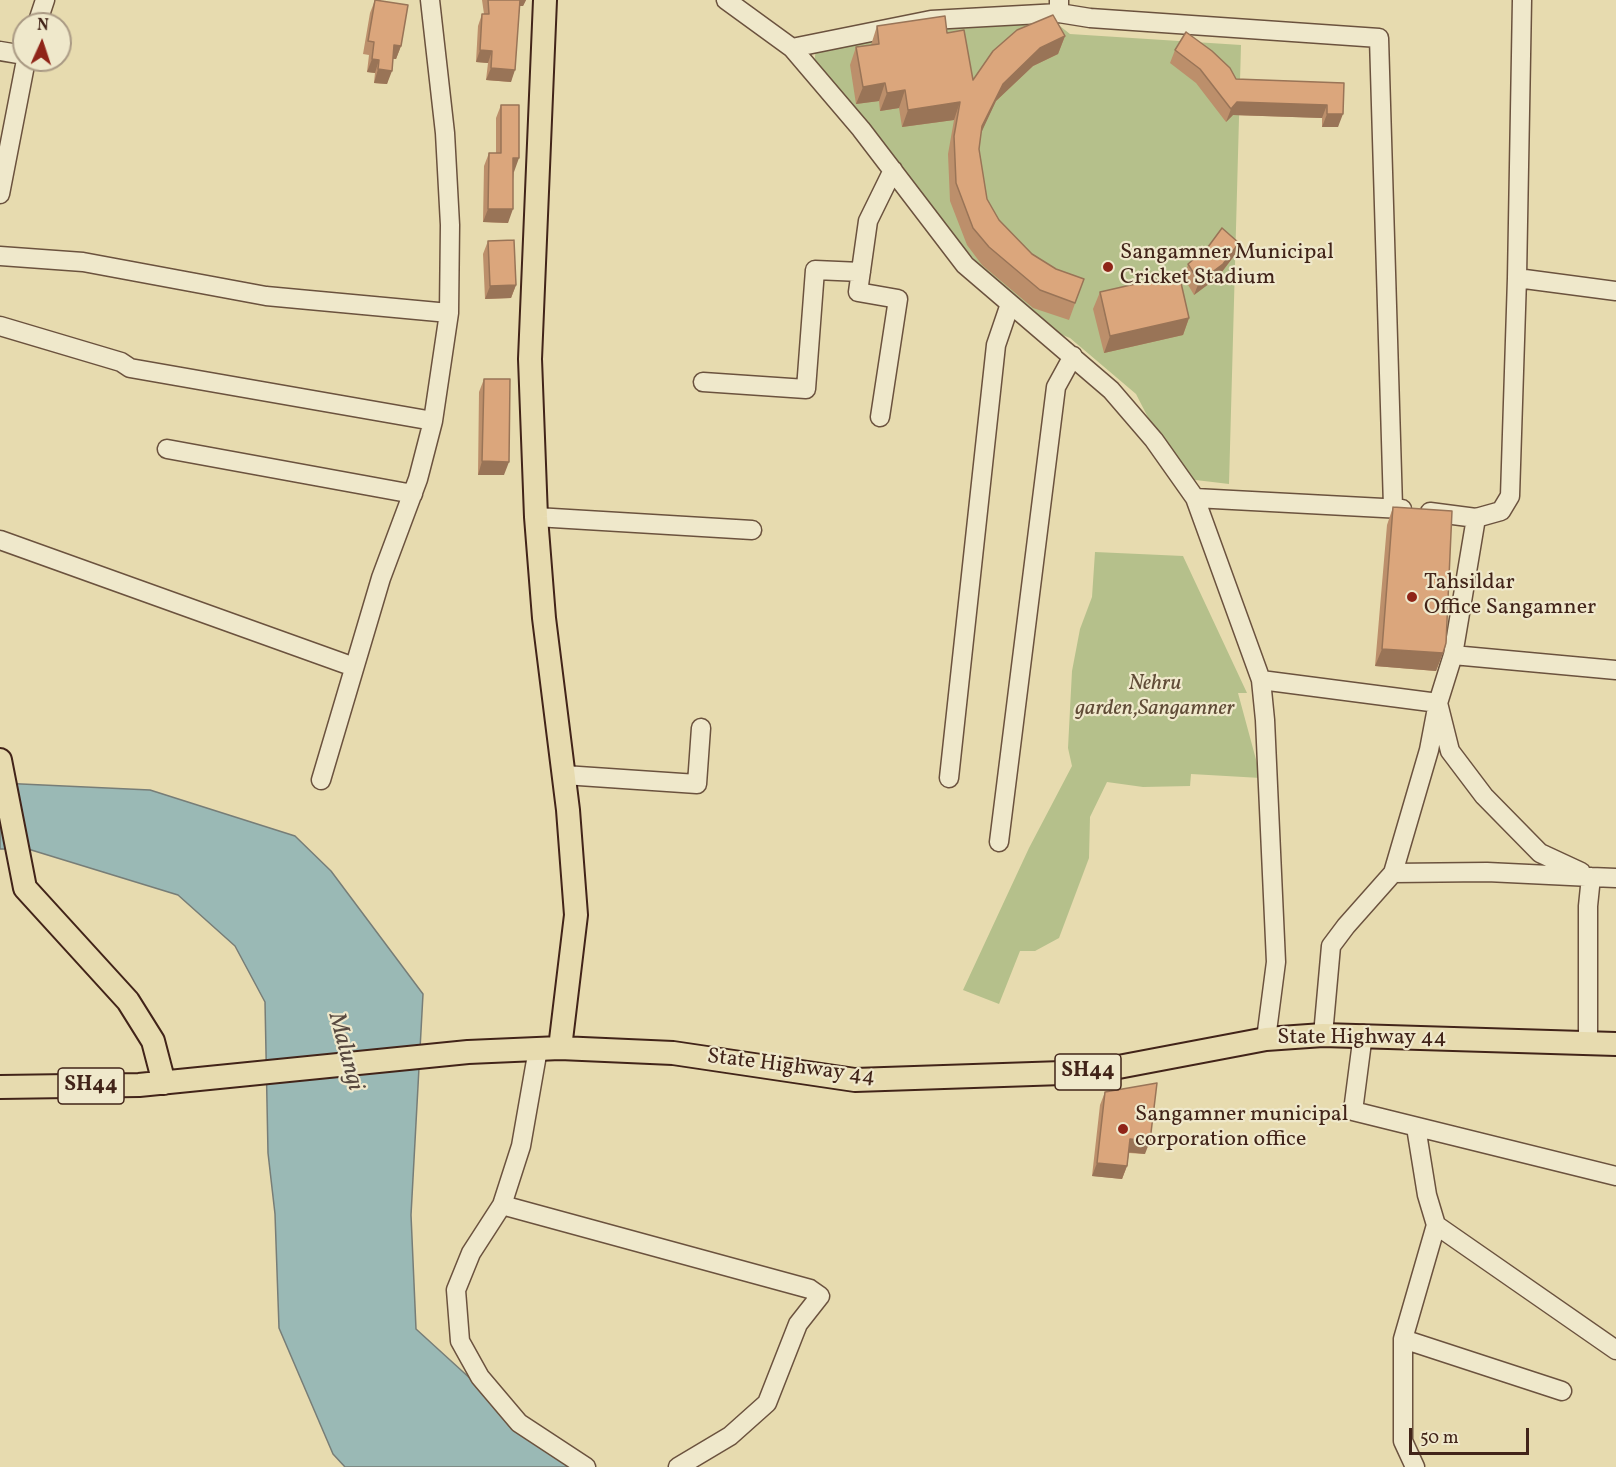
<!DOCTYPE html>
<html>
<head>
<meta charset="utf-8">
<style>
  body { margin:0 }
  #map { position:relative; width:1616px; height:1467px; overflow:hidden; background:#e7dbaf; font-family:Vollkorn,serif }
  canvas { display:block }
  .north { position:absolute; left:12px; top:12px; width:60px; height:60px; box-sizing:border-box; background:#efe8cb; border:2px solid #aa9a84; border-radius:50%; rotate:3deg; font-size:16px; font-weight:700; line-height:24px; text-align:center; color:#422419 }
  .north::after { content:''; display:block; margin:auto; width:21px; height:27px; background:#8f2418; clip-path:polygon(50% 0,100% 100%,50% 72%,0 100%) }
  .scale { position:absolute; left:1409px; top:1428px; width:120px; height:27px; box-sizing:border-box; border:3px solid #422419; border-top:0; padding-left:8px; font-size:18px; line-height:21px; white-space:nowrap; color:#422419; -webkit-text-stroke:4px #efe8cb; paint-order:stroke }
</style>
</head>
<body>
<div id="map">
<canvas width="1616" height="1467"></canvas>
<div class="north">N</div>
<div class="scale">50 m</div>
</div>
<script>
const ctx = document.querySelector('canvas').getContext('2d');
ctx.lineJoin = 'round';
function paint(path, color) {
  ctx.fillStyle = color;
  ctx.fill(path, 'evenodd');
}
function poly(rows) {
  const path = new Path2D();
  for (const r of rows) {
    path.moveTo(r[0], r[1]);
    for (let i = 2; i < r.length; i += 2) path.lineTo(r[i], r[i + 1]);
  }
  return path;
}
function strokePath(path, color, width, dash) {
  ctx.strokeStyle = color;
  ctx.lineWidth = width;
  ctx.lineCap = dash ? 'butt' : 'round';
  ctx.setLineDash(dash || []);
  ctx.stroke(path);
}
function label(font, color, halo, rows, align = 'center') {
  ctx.font = font + ' Vollkorn,serif';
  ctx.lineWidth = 4.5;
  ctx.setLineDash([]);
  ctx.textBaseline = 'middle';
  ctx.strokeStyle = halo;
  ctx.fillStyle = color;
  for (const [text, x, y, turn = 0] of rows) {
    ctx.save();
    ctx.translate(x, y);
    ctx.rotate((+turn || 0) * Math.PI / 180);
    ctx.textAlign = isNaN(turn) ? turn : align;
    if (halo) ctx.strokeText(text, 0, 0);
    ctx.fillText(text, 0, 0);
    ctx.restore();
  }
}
paint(poly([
  [1046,15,1070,34,1241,45,1229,484,1179,478,1136,394,1070,338,1055,332,1007,295,956,239,814,67,816,46],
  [1095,552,1183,556,1247,693,1238,693,1261,778,1191,774,1190,786,1143,787,1107,782,1090,817,1089,858,1059,938,1035,951,1020,951,999,1004,963,990,1029,848,1072,766,1068,748,1072,671,1080,629,1092,597]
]), '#b5c08b');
const water = poly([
  [0,783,150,790,295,836,331,871,423,994,411,1215,416,1329,530,1433,586,1467,345,1467,333,1454,279,1328,275,1214,268,1153,265,1002,235,946,178,895,28,849,0,849,0,783]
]);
paint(water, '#9ab9b5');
strokePath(water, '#777d77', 1.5);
const minor = poly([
  [726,0,792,48,861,129,965,265,1111,390,1154,440,1195,498,1261,680,1265,720,1276,962,1266,1039],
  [1059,0,1059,13,1090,18,1379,38,1393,507],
  [37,24,45,0],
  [792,48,931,20,1059,13],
  [0,51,24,55],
  [0,194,26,60],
  [0,256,83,262,266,296,449,313],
  [1517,278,1616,291],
  [0,326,121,362,130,368,433,421],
  [703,382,806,389,815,270,861,272],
  [880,417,898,299,858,292,868,221,893,170],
  [167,449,413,494],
  [1195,498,1402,509],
  [536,517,752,530],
  [1476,518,1501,511,1510,496,1517,278,1522,0],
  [0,540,354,667],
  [1453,655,1616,670],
  [1261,680,1438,703,1453,655,1476,518,1430,512],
  [1438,703,1450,751,1484,796,1540,853,1581,872],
  [564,775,697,784,701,728],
  [949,778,996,345,1010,304],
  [321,780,381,578,418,479,433,421,449,313,450,225,445,133,430,0],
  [999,842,1056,387,1073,356],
  [1393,873,1429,750,1437,708],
  [1363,1034,1353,1111,1616,1176],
  [1323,1035,1331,946,1346,926,1393,873,1487,872,1591,877],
  [1588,1043,1588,906,1591,877,1616,878],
  [538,1049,521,1146,502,1205,471,1253,456,1290,460,1341,480,1377,519,1423,586,1467],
  [1416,1127,1427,1195,1436,1225,1616,1350],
  [502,1205,810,1289,820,1296,798,1324,767,1403,730,1436,678,1467],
  [1403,1339,1562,1391],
  [1415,1467,1403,1441,1403,1339,1436,1225]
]);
const major = poly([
  [545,0,530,359,536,517,544,618,568,810,576,915,560,1048],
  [0,760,25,888,128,1001,153,1041,164,1083],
  [0,1087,139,1085,468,1052,560,1048,673,1053,855,1080,1092,1072,1266,1039,1323,1035,1616,1044]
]);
strokePath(minor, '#6b523e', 21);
strokePath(major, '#422419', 26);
strokePath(minor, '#efe8cb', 18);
strokePath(major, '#e7dbaf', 22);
paint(poly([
  [375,0,401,46,396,59,393,59,387,84,374,83,375,73,367,72,369,55,363,54,370,13],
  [482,0,526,0,523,6,520,6,511,82,486,80,488,63,476,62,478,26,482,14,484,14],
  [877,26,947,33,973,80,1065,36,1058,54,1033,66,996,101,981,132,979,149,987,199,999,220,1032,254,1056,269,1084,279,1069,320,1033,308,982,265,967,245,950,201,948,154,954,120,902,127,899,108,880,111,879,101,856,104,850,65,856,47,871,45],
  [1175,50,1236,79,1344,83,1338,127,1322,127,1322,118,1233,115,1226,122,1196,83,1170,63],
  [501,105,514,172,508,223,483,222,484,166,489,153,496,153,496,118],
  [488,241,516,285,511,298,485,299,483,254],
  [1239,243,1234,256,1218,277,1194,295,1184,278,1188,264],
  [1100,292,1189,318,1183,335,1104,353,1093,309],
  [484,379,504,475,478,475,479,392],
  [1393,507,1443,653,1436,671,1375,666,1387,525],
  [1105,1092,1145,1154,1129,1153,1127,1166,1122,1179,1092,1176,1100,1105]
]), '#bc8f6b');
paint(poly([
  [518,0,526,0,523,6,516,6],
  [1065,36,1058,54,1033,66,996,101,976,144,982,126,1003,84,1040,48],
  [394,45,401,46,396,59,389,58],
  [480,50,492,51,488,63,476,62],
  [372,59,379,60,375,73,367,72],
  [491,68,515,70,511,82,486,80],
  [378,69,392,71,387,84,374,83],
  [885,83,879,101,856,104,863,87],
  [905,90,899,108,880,111,887,93],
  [960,102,954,120,902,127,908,110],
  [1237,102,1327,105,1322,118,1233,115,1226,122,1231,109],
  [1327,114,1343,114,1338,127,1322,127],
  [513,158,519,158,514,172,509,172],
  [488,209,513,209,508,223,483,222],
  [1239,243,1234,256,1218,277,1194,295,1199,282],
  [516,285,511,298,485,299,490,286],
  [1189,318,1183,335,1104,353,1110,336],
  [482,461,509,462,504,475,478,475],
  [1382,649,1443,653,1436,671,1375,666],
  [1130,1139,1150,1141,1145,1154,1126,1152],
  [1097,1163,1127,1166,1122,1179,1092,1176]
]), '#997457');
const building = poly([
  [375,0,408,5,401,46,394,45,392,71,378,69,379,60,372,59,374,42,368,41,375,0],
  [488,0,520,0,515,70,491,68,492,51,480,50,482,14,489,14,488,0],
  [1053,15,1065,36,1040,48,1003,84,982,126,979,149,987,199,999,220,1032,254,1056,269,1084,279,1075,303,1040,290,989,247,973,228,956,183,954,136,960,102,908,110,905,90,887,93,885,83,863,87,856,47,879,44,877,26,945,16,947,33,964,30,973,80,993,51,1017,30,1053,15],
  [1186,32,1212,51,1230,68,1236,79,1344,83,1343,114,1327,114,1327,105,1237,102,1231,109,1200,69,1175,50,1186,32],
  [501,105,519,105,519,158,513,158,513,209,488,209,489,153,501,153,501,105],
  [1222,228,1239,243,1223,264,1199,282,1188,264,1208,247,1222,228],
  [514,240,516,285,490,286,488,241,514,240],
  [1179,274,1189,318,1110,336,1100,292,1179,274],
  [484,379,510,379,509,462,482,461,484,379],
  [1393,507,1452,511,1446,643,1443,653,1382,649,1393,507],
  [1157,1083,1150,1141,1130,1139,1127,1166,1097,1163,1105,1092,1157,1083]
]);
paint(building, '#dba67c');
strokePath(building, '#997457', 1.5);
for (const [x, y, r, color] of [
  [1108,267,6,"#8f2418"],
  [1412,597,6,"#8f2418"],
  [1123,1129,6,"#8f2418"]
]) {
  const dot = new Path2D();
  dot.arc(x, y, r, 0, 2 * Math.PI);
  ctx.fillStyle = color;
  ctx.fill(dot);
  strokePath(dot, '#efe8cb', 2);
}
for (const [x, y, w] of [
  [1088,1072,66],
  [91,1086,66]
]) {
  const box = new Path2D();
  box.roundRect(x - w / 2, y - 18, w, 36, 4.5);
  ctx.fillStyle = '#efe8cb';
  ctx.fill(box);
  strokePath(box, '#422419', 1.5);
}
label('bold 21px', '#422419', null, [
  ["SH44",1088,1072],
  ["SH44",91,1086]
]);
label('22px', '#422419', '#efe8cb', [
  ["Sangamner Municipal",1120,254],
  ["Cricket Stadium",1120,279],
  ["Tahsildar",1424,584],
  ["Office Sangamner",1424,609],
  ["Sangamner municipal",1135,1116],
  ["corporation office",1135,1141]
], 'left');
label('italic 22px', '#5f4b36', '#efe8cb', [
  ["Nehru",1155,685],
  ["garden,Sangamner",1155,710]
]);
label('22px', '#422419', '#efe8cb', [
  ["State Highway 44",1362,1039],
  ["State Highway 44",791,1068,7]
]);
label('italic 24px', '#584940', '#efe8cb', [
  ["Malungi",344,1052,75]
]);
</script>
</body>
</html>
